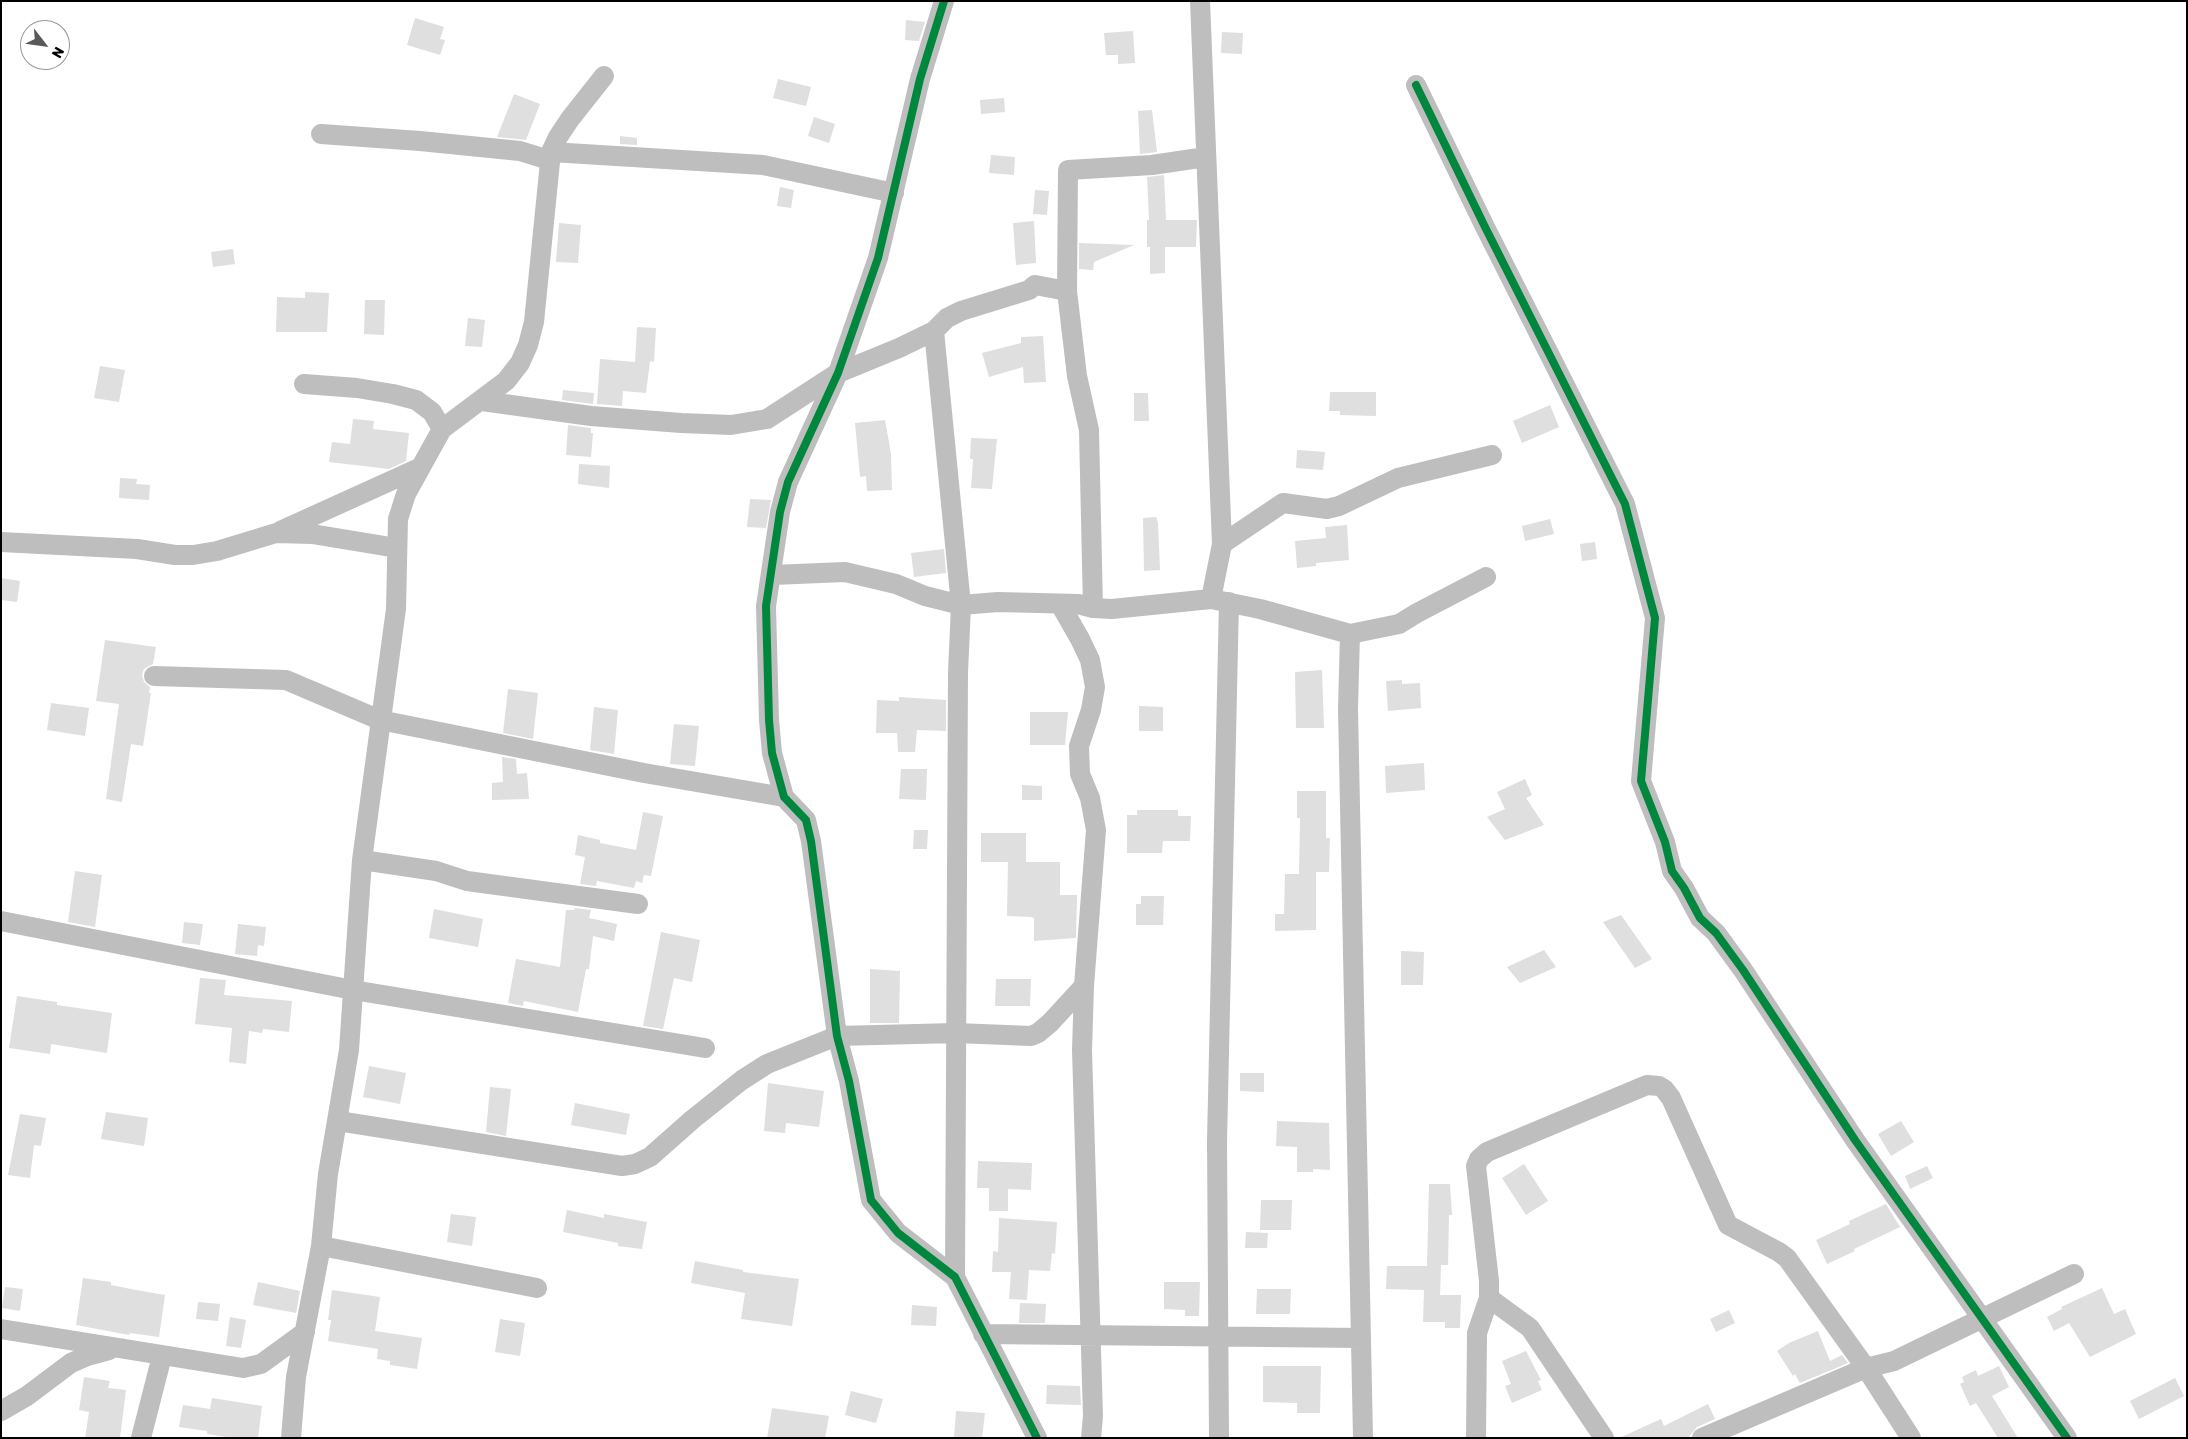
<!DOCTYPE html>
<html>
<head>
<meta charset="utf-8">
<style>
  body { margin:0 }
  #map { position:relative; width:2188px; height:1439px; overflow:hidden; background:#fff; font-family:Rubik,sans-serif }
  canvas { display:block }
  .frame { position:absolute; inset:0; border:2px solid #000; pointer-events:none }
  .north { position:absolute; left:20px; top:20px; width:50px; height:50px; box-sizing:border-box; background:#fff; border:1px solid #999; border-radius:50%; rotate:120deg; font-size:14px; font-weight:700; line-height:20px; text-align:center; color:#000 }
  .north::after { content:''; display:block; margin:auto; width:18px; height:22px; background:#595959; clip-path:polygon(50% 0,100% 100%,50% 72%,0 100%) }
</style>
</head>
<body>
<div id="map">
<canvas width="2188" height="1439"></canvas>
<div class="frame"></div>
<div class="north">N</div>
</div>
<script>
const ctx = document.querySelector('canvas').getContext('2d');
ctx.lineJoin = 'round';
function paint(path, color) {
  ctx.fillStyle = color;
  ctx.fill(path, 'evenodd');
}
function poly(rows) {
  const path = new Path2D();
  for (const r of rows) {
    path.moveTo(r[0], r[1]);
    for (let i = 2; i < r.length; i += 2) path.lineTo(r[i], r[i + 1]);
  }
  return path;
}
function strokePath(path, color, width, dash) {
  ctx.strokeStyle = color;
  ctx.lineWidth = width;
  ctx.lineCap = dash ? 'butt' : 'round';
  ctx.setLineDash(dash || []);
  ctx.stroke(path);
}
paint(poly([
  [415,18,444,27,440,39,445,40,440,55,407,45],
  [906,20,925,22,919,41,905,40],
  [1133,31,1135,63,1118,64,1118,55,1106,55,1104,33],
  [1222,32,1243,33,1242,54,1221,53],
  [778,79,811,87,806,106,773,98],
  [514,94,540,104,526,140,497,137],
  [1004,98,1005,112,981,114,980,100],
  [1152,110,1157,152,1140,154,1138,111],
  [814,117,835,124,829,143,808,136],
  [620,136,637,138,637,145,620,144],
  [991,155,1015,157,1014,175,989,173],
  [1164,175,1166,220,1197,220,1196,247,1165,247,1165,273,1150,274,1150,247,1147,247,1147,220,1149,220,1147,177],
  [780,187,794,190,791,208,777,206],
  [1035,190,1049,191,1047,215,1033,214],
  [1034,221,1036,263,1016,265,1013,223],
  [559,223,581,225,578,263,556,262],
  [1079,243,1134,245,1094,262,1093,270,1079,269],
  [233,249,235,264,213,267,211,252],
  [305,292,329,293,327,332,276,332,277,297,305,298],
  [365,300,385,300,384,335,364,334],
  [468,318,485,320,482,347,465,346],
  [637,327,656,328,654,362,650,361,646,393,623,391,622,406,597,404,600,359,635,362],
  [1043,336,1046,382,1024,383,1023,367,989,377,982,353,1021,343,1021,337],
  [100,366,125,370,119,402,94,398],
  [563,390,594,393,593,404,562,400],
  [1330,392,1376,392,1376,416,1340,415,1340,411,1329,411],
  [1134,393,1148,393,1149,421,1134,421],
  [1550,405,1559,427,1522,443,1513,421],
  [353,419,374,421,373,429,409,433,406,461,389,469,329,462,332,442,350,444],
  [885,420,891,454,892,490,867,491,866,476,860,477,855,423],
  [568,425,591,428,591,433,593,433,591,457,566,455],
  [971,438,997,439,992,489,971,488,973,459,970,459],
  [1297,450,1325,452,1323,470,1296,468],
  [579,464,610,466,609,488,578,484],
  [120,478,137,479,136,484,150,485,149,500,119,498],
  [750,499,771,500,766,528,747,527],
  [1156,517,1158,523,1160,570,1144,571,1143,518],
  [1550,519,1554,534,1525,541,1522,526],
  [1347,525,1349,560,1316,563,1316,566,1297,568,1295,541,1326,538,1325,527],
  [1595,542,1597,559,1582,561,1580,544],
  [944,549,946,573,914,577,911,553],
  [1,578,20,581,17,602,1,600],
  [105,640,156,647,153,664,144,669,142,675,144,682,150,687,149,693,151,693,143,746,131,744,122,802,106,799,119,704,96,701],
  [1322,670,1324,728,1296,728,1295,672],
  [1402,680,1402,684,1420,683,1421,708,1388,711,1386,681],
  [508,689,538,693,533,739,503,733],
  [899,697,946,700,946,731,917,730,915,752,898,752,897,733,876,733,877,700,899,701],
  [51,703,89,708,85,736,47,730],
  [1139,706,1163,707,1163,731,1139,731],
  [594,707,618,710,614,754,590,750],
  [1030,712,1068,712,1065,745,1030,745],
  [674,724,699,726,695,766,670,764],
  [502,757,516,759,517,774,527,773,529,799,492,800,492,783,503,782],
  [1424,763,1425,790,1386,793,1385,766],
  [901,769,927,769,926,800,899,799],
  [1525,779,1532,795,1526,798,1544,825,1505,840,1487,817,1505,809,1497,792],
  [1022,785,1042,786,1042,800,1022,800],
  [1297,791,1326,791,1326,838,1330,838,1329,872,1316,872,1316,930,1275,931,1275,914,1284,914,1285,874,1299,874,1300,818,1297,818],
  [1137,810,1178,810,1178,816,1191,816,1190,841,1163,841,1162,853,1127,853,1127,815,1137,815],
  [643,812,663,816,651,876,644,875,642,883,636,881,634,888,597,881,596,886,580,884,585,857,575,855,578,835,600,840,600,843,636,850],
  [914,830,928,830,927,849,913,849],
  [981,833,1026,833,1026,862,1060,862,1060,895,1077,895,1076,938,1034,941,1034,918,1031,917,1007,916,1008,862,981,862],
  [75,871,102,875,95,927,68,922],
  [1141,896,1164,896,1163,925,1136,925,1136,904,1141,904],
  [575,908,591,910,589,918,617,924,614,941,593,936,589,969,586,969,578,1012,524,1001,523,1006,508,1003,516,959,560,967,566,910,574,910],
  [434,909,483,919,478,947,429,938],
  [1621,915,1652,959,1635,968,1603,922],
  [184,922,203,924,200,945,182,943],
  [238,924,266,927,264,946,258,945,257,956,235,954],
  [661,932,700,940,692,982,674,978,663,1029,643,1026],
  [1544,950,1556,967,1520,983,1507,967],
  [1401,951,1424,952,1423,985,1401,985],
  [870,969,900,971,899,1023,870,1023],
  [200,978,226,980,224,995,292,1001,289,1032,263,1029,262,1033,249,1031,246,1064,229,1062,232,1028,195,1024],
  [996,979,1031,979,1030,1006,995,1006],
  [17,996,57,1002,57,1005,112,1013,107,1053,51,1044,50,1054,9,1048],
  [369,1066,406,1073,400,1104,363,1097],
  [1240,1073,1264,1073,1264,1092,1240,1091],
  [768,1083,824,1091,819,1127,786,1123,785,1133,764,1131],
  [490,1087,511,1089,506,1136,486,1132],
  [575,1103,630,1114,626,1135,571,1125],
  [106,1112,148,1118,144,1146,101,1139],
  [20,1114,46,1118,41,1146,34,1145,30,1178,8,1175],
  [1277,1121,1329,1123,1330,1170,1313,1169,1313,1172,1297,1172,1297,1147,1276,1146],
  [1901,1121,1914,1142,1891,1156,1878,1134],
  [978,1161,1032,1163,1031,1190,1008,1189,1008,1211,989,1211,989,1188,977,1188],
  [1524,1164,1548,1201,1526,1215,1502,1178],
  [1927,1166,1933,1178,1910,1189,1905,1176],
  [1429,1184,1450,1184,1452,1215,1449,1215,1448,1265,1441,1265,1440,1295,1461,1295,1460,1328,1445,1328,1445,1322,1423,1322,1424,1290,1386,1289,1387,1266,1427,1266],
  [1261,1200,1292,1200,1291,1230,1260,1230],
  [1886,1204,1900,1227,1854,1249,1855,1251,1827,1264,1816,1240,1850,1224,1849,1221],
  [567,1210,604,1218,604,1214,647,1222,642,1249,618,1246,618,1243,563,1232],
  [451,1214,476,1217,472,1246,447,1242],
  [999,1218,1057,1222,1055,1254,1052,1253,1050,1271,1029,1270,1027,1300,1009,1299,1011,1272,992,1272,993,1251,998,1252],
  [1246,1232,1268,1233,1267,1248,1245,1248],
  [695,1261,743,1270,743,1272,799,1279,792,1326,741,1319,745,1293,691,1283],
  [83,1278,111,1282,111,1285,136,1290,165,1295,159,1337,130,1333,129,1335,76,1325],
  [258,1282,300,1291,296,1313,253,1305],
  [1164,1282,1200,1282,1199,1316,1185,1316,1185,1310,1164,1309],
  [5,1287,23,1289,20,1311,2,1308],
  [2102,1288,2114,1314,2125,1309,2136,1334,2090,1357,2069,1323,2054,1331,2047,1317,2062,1309,2061,1307],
  [1257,1289,1291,1289,1290,1314,1256,1314],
  [332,1290,380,1297,375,1331,422,1338,417,1369,390,1365,390,1361,377,1359,378,1349,328,1341,331,1320,328,1320],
  [198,1302,220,1304,218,1321,196,1319],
  [1020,1303,1046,1304,1045,1323,1019,1323],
  [912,1305,937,1307,936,1326,911,1325],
  [1729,1310,1735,1323,1716,1332,1710,1319],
  [230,1317,246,1320,241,1348,226,1346],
  [500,1319,525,1323,520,1356,495,1352],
  [1818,1331,1830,1361,1842,1355,1848,1363,1800,1383,1795,1374,1793,1376,1777,1351,1789,1343],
  [1526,1351,1541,1380,1538,1381,1542,1390,1512,1403,1505,1386,1511,1384,1502,1361],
  [1263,1366,1321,1366,1320,1413,1297,1413,1297,1403,1263,1402],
  [1999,1366,2009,1387,1992,1396,2018,1438,1998,1438,1976,1403,1970,1406,1960,1384,1964,1382,1962,1377,1976,1370,1978,1376],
  [84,1377,110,1381,108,1388,126,1390,120,1438,85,1438,89,1412,79,1410],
  [2175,1378,2184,1396,2139,1419,2130,1401],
  [1047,1385,1080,1386,1081,1405,1046,1404],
  [851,1391,883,1399,876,1423,845,1415],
  [212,1398,262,1406,258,1438,232,1438,207,1434,207,1431,179,1427,183,1405,210,1409],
  [1708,1404,1715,1419,1697,1427,1688,1438,1619,1438,1661,1419,1664,1426],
  [772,1408,829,1416,825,1438,767,1438],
  [956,1411,985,1413,982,1438,954,1438]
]), '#dfdfdf');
strokePath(poly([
  [944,1,920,79,878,258,838,373,788,482,780,512,766,606,769,720,772,753,784,797,806,820,811,841,837,1036,849,1081,871,1200,898,1233,955,1277,1037,1438],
  [1200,1,1222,544],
  [1416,85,1485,227,1625,504,1655,618,1641,781,1665,842,1672,871,1684,888,1700,918,1716,933,1743,970,1855,1140,2067,1438],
  [321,134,420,141,520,151,549,160],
  [551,152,763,165,894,193],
  [1067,291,1077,376,1089,430,1093,608],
  [934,331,961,605,958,673,955,1277],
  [304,384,357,388,393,394,416,400,432,412,442,429],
  [482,401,591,416,681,423,731,425,767,419,838,373,899,348,934,331,947,318,961,311,1029,290,1035,285,1067,291,1068,170,1152,165,1206,157],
  [280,531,419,468],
  [1,542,137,549,175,555,193,555,217,551,276,533,312,534,397,548],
  [772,575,845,572,896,584,925,596,961,605,998,602,1078,604,1093,608,1112,609,1211,599,1260,609,1350,634,1399,624,1417,613,1486,577],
  [1211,599,1222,544,1283,503,1327,509,1339,506,1398,478,1492,455],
  [1060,604,1080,639,1090,660,1095,687,1091,710,1079,746,1080,774,1090,798,1096,830,1084,986,1082,1050,1093,1416,1091,1438],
  [1350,634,1348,709,1363,1438],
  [154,676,286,680,380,720,644,773,784,797],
  [362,860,436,871,467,881,638,904],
  [1,921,353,990,705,1048],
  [338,1121,622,1166,635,1164,650,1157,693,1119,742,1080,767,1064,837,1036,956,1033,1031,1036,1038,1033,1050,1023,1084,986],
  [321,1246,537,1288],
  [1489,1298,1530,1328,1604,1438],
  [1,1329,243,1368,261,1364,305,1332],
  [983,1334,1361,1338],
  [1,1411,27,1396,71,1363,87,1356,109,1350],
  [141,1438,162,1356],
  [291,1438,296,1377,321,1246,328,1174,349,1050,362,860,396,609,398,519,406,494,442,429,506,381,520,363,528,345,534,322,551,152,558,137,570,119,604,76],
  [1219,1438,1217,1142,1229,602],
  [1476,1438,1477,1333,1489,1298,1489,1281,1476,1166,1479,1159,1487,1152,1647,1085,1659,1086,1664,1089,1671,1098,1728,1225,1779,1252,1787,1258,1866,1368,1911,1438],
  [1702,1438,1866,1368,1894,1361,2074,1274]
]), '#bebebe', 20);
strokePath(poly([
  [944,1,920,79,878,258,838,373,788,482,780,512,766,606,769,720,772,753,784,797,806,820,811,841,837,1036,849,1081,871,1200,898,1233,955,1277,1037,1438],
  [1416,85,1485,227,1625,504,1655,618,1641,781,1665,842,1672,871,1684,888,1700,918,1716,933,1743,970,1855,1140,2067,1438]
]), '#00873e', 8);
</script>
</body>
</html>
